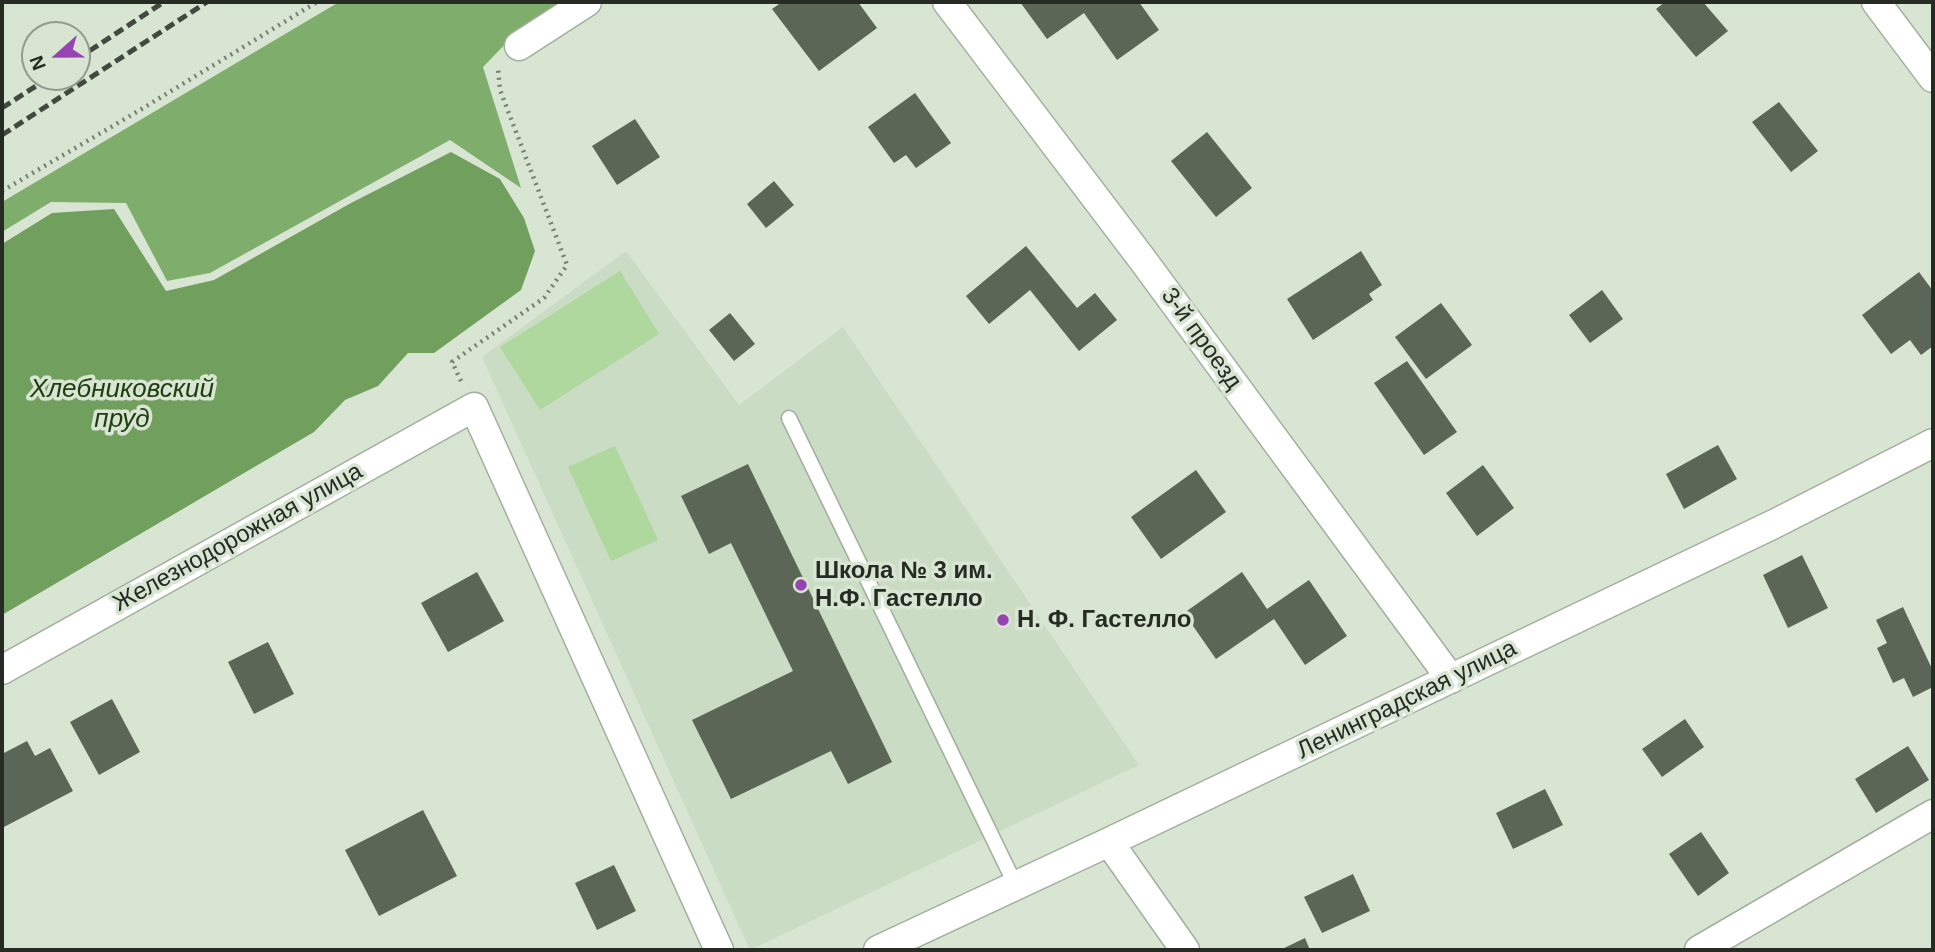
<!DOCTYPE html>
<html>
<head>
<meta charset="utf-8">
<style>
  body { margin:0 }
  #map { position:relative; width:1935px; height:952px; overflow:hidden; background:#d8e5d3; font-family:Helvetica,sans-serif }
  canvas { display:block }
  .frame { position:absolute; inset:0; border:4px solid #262b24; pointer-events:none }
  .north { position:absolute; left:21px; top:21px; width:70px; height:70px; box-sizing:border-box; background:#d8e5d3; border:2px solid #919b8d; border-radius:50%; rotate:249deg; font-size:19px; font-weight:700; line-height:28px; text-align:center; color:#262b24 }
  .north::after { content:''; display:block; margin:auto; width:24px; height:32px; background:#9744b3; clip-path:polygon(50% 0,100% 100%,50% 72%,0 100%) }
</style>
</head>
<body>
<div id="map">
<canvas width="1935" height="952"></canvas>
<div class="frame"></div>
<div class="north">N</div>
</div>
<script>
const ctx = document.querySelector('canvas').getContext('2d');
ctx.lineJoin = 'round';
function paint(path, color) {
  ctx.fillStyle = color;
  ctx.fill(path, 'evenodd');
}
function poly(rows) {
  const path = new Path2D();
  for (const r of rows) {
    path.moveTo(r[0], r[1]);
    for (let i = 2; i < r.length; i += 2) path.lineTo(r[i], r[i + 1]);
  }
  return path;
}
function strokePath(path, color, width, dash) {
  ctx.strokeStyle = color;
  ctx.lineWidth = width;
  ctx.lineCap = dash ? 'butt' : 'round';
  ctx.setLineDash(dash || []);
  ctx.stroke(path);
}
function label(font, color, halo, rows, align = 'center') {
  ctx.font = font + ' Helvetica,sans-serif';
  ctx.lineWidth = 7;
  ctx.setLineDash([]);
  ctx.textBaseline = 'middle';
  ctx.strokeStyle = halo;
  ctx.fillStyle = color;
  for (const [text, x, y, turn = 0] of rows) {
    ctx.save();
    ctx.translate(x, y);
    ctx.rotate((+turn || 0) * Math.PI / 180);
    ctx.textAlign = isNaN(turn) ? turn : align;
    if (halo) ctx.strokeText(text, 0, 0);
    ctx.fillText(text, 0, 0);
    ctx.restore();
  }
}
paint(poly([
  [626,251,739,405,843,327,1139,765,750,950,482,357]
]), '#cadcc3');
paint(poly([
  [620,271,659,334,540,410,500,347],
  [615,446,658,540,611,561,568,467]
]), '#aed89d');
paint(poly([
  [339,2,566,2,513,36,483,67,521,188,450,140,210,273,167,281,126,203,51,202,2,232,2,202]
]), '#7fae6c');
paint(poly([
  [451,152,500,179,524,218,535,251,521,290,434,353,408,353,378,386,345,400,314,432,2,615,2,244,52,213,114,209,166,291,214,280,351,203]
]), '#719f5e');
paint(poly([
  [782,2,858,2,877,28,819,71,772,9],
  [1020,2,1139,2,1159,30,1117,60,1084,13,1047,39],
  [1665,2,1703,2,1728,31,1696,57,1656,9],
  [915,93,951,143,916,168,906,155,894,163,868,127],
  [1779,102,1818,151,1791,172,1752,122],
  [635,119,660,157,617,185,592,146],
  [1207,132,1252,188,1216,217,1171,161],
  [774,181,794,205,766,228,747,204],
  [1026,246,1077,308,1095,293,1117,320,1079,351,1030,290,989,324,966,296],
  [1361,251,1382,285,1369,294,1373,300,1313,340,1287,299],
  [1919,272,1933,291,1933,346,1921,355,1910,340,1891,354,1862,315],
  [1602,290,1623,319,1590,343,1569,315],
  [1441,303,1472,345,1426,379,1395,337],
  [730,313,755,344,734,361,709,330],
  [1407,361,1457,432,1424,455,1374,383],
  [1718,445,1737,479,1684,509,1666,474],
  [748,464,892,762,848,784,831,751,731,799,692,720,793,671,731,543,709,554,681,496],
  [1483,465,1514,508,1477,536,1446,493],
  [1196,470,1226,512,1161,559,1131,517],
  [1802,555,1828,608,1788,628,1763,575],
  [477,572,504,621,448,652,421,603],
  [1242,572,1267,609,1309,580,1347,636,1305,665,1274,619,1216,659,1184,613],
  [1903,607,1933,671,1933,687,1913,697,1904,678,1893,683,1877,648,1887,643,1876,620],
  [268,642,294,694,254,714,228,662],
  [112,699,140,752,99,775,70,722],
  [1685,719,1704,747,1662,777,1642,749],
  [27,741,35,756,50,748,73,791,2,828,2,784,4,783,2,778,2,754],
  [1908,746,1929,780,1876,813,1855,779],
  [1545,789,1563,825,1513,849,1496,813],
  [423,810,457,876,379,916,345,850],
  [1701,832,1729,873,1698,896,1669,854],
  [614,865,636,911,597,930,575,883],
  [1353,874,1370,911,1322,933,1304,897],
  [1305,938,1310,950,1280,950]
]), '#5b6656');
const lane = poly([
  [789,418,1016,886]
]);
const street = poly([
  [947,2,1142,259,1451,679],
  [1876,2,1933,78],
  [519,46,587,2],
  [2,670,474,407,719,950],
  [1109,842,1185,950],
  [878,950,1109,842,1774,524,1933,443],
  [1699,950,1933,814]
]);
strokePath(lane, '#a3af9e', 17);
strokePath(street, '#a3af9e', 31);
strokePath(poly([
  [2,191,140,110,317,2],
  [461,381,452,362,544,298,567,265,500,90,498,68]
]), '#767f73', 4.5, [2, 5]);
strokePath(lane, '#fff', 14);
strokePath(street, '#fff', 28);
strokePath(poly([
  [77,59,164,2],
  [2,108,50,77],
  [2,135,207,2]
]), '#434940', 5, [10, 5]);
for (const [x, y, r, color] of [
  [801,585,7,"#9744b3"],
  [1003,620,7,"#9744b3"]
]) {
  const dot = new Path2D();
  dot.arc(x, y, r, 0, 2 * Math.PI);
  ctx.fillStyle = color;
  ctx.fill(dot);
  strokePath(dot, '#d8e5d3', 2.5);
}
label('24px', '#262b24', '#d8e5d3', [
  ["3-й проезд",1201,339,54],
  ["Железнодорожная улица",238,538,-29],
  ["Ленинградская улица",1407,700,-26]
]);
label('bold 24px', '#262b24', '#d8e5d3', [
  ["Школа № 3 им.",815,571],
  ["Н.Ф. Гастелло",815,599],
  ["Н. Ф. Гастелло",1017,620]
], 'left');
label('italic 26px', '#203f11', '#d8e5d3', [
  ["Хлебниковский",122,390],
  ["пруд",122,420]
]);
</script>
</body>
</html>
